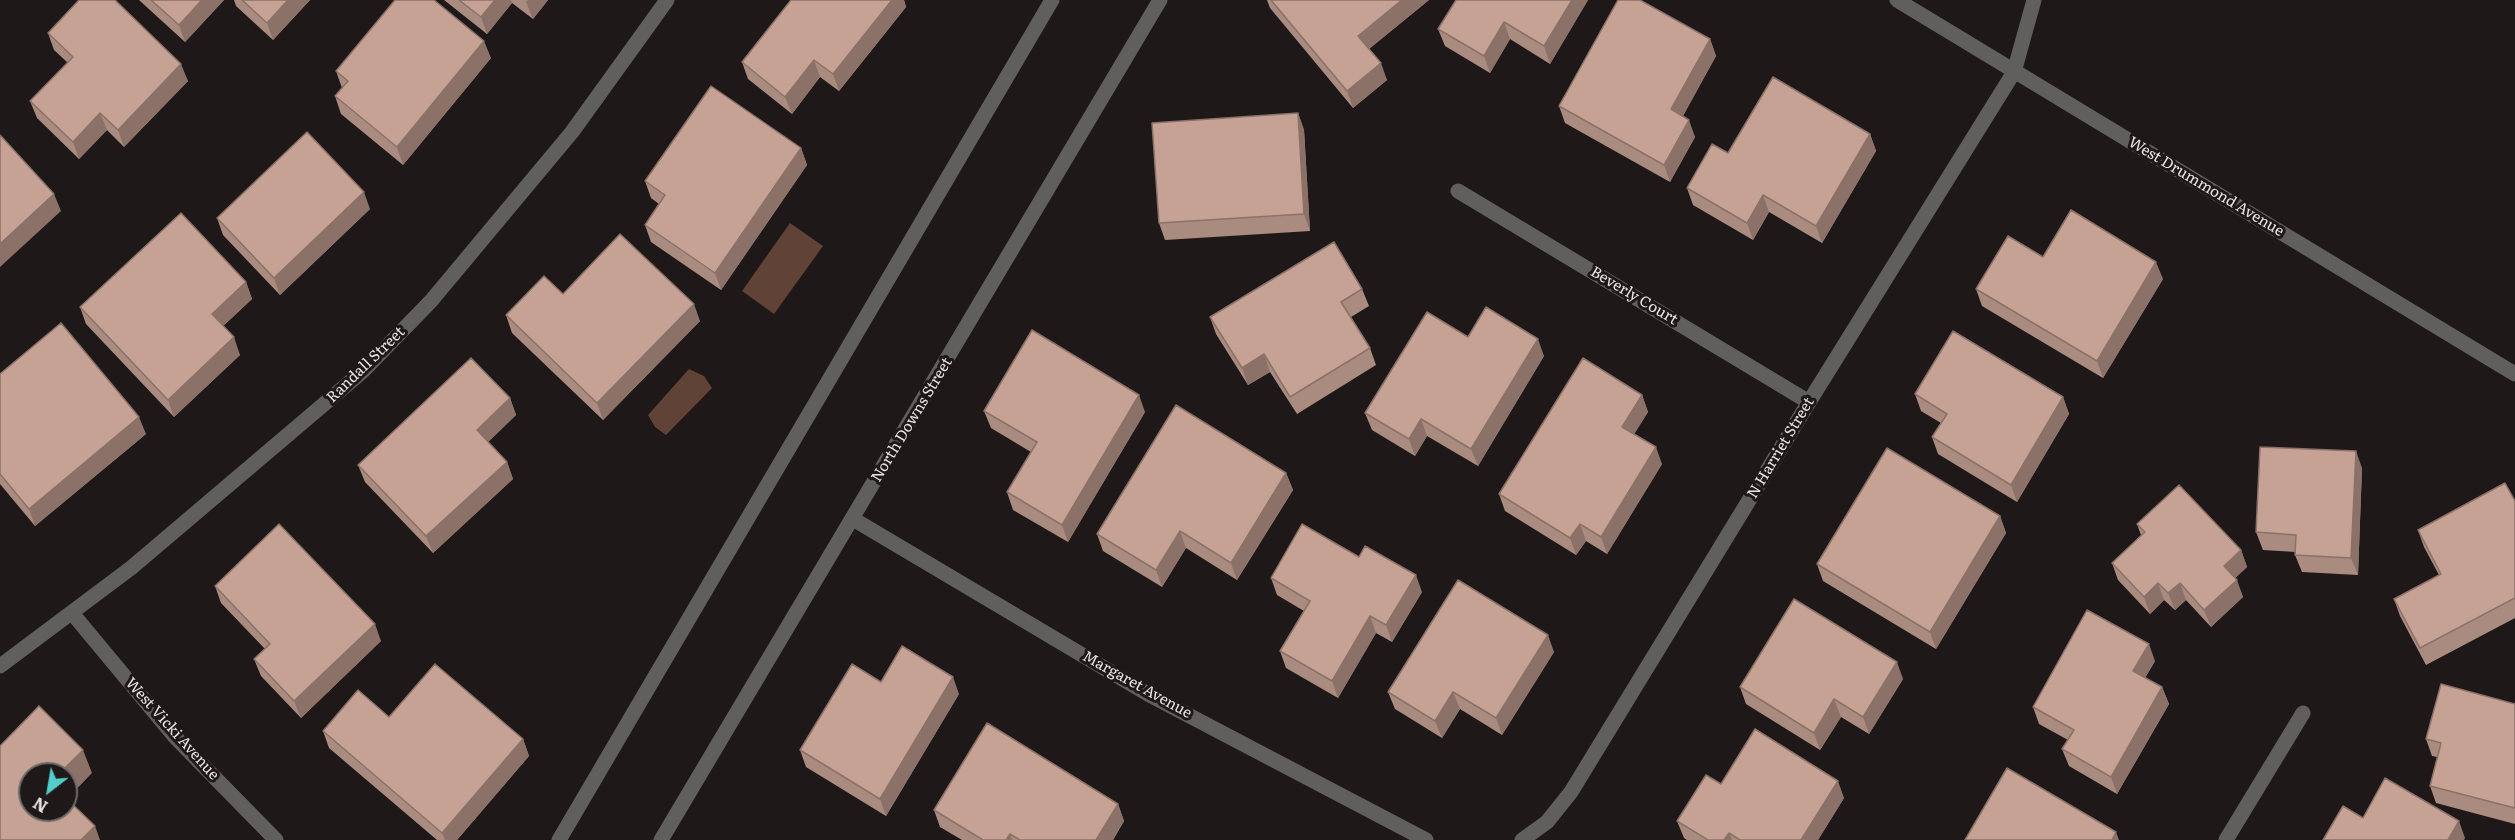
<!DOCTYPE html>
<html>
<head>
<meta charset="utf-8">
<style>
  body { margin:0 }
  #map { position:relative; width:2515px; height:840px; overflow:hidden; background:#1e1918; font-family:Literata,serif }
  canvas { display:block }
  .north { position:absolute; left:18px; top:762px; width:60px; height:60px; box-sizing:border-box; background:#1e1918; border:2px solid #6e6a69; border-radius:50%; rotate:211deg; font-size:16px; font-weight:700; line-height:24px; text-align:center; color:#e7e3e2 }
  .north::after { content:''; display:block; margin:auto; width:21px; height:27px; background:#53cdc9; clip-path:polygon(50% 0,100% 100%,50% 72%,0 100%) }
</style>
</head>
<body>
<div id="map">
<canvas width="2515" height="840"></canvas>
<div class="north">N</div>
</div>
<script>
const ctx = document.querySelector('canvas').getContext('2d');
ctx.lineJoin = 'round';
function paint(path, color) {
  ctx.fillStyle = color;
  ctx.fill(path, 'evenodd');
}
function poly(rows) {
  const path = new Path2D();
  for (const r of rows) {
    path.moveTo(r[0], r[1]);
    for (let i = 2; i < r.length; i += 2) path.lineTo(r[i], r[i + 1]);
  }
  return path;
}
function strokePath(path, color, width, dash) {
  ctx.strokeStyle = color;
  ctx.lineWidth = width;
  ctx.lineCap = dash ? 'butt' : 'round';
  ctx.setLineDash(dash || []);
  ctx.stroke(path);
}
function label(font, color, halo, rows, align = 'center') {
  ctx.font = font + ' Literata,serif';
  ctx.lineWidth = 6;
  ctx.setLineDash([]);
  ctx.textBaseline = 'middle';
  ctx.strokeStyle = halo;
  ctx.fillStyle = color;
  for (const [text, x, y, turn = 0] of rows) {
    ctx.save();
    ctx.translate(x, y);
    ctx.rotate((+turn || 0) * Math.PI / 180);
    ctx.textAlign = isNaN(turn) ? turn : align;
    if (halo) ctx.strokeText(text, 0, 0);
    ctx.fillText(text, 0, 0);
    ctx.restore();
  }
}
paint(poly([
  [790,223,823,246,774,314,742,291],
  [689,369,704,376,712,388,666,435,655,427,648,415]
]), '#604236');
strokePath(poly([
  [1458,191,1809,402],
  [853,519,1148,694,1426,840],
  [72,613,175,737,276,840],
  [0,666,131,568,363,371,431,301,572,132,667,0],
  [1522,840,1547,822,1571,792,1809,402,2014,72,2034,0],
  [2226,840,2303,713]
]), '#615f5e', 15);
strokePath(poly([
  [1897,0,2515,374],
  [559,840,1052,0],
  [661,840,1160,0]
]), '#615f5e', 15);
paint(poly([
  [139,0,224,0,185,42],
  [234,0,310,0,273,40,236,6],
  [444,0,548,0,533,19,512,3,487,34],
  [791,0,904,0,906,7,839,91,820,77,792,114,748,79,742,62],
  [1267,0,1429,0,1369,49,1387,80,1353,108,1270,8],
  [1588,0,1550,64,1510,39,1490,73,1445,46,1438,29],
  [48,33,188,81,124,147,107,130,79,159,37,118,30,101,68,63,54,50],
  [1710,39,1716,56,1683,116,1695,137,1670,182,1565,123,1559,106],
  [491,58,403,165,341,114,335,96,342,88,336,71],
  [1298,113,1304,130,1310,231,1165,240,1159,223],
  [1870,134,1876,151,1822,243,1769,212,1753,240,1693,205,1687,188,1728,153],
  [801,148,807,165,721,290,651,242,645,225,659,204,651,198,645,181],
  [370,209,280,295,223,235,217,218],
  [2043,257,2163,279,2103,378,1982,306,1976,289],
  [246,282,252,299,223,326,240,355,174,417,86,324,80,307],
  [1362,289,1369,306,1351,317,1370,348,1376,365,1297,414,1270,372,1248,385,1216,334,1210,317],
  [563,294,700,321,603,420,512,333,506,315],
  [1468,337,1544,356,1478,466,1427,436,1415,456,1372,430,1365,413],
  [0,374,146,434,35,526,0,484],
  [1915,394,2063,397,2069,414,2017,502,1938,454,1932,437,1941,423,1921,411],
  [1642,395,1648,412,1634,434,1662,464,1607,554,1586,541,1576,555,1505,511,1499,494],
  [510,398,516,415,488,442,507,462,513,479,433,553,365,482,358,465],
  [984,411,1145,412,1068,542,1013,510,1007,492,1031,452,991,428],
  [2362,468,2358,575,2302,572,2295,555,2296,552,2263,550,2256,532],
  [1286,473,1293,490,1237,580,1186,548,1162,587,1103,551,1097,534],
  [2515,501,2515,618,2426,665,2400,616,2394,599,2439,575,2424,547,2418,530],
  [2000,516,2006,533,1936,649,1823,581,1817,564],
  [2137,524,2241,550,2247,567,2235,578,2243,597,2211,627,2186,600,2175,610,2164,600,2150,614,2118,580,2112,563,2141,535],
  [1359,557,1422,592,1392,642,1376,633,1338,698,1286,668,1280,651,1304,611,1277,595,1271,578],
  [215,586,381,641,301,718,261,676,254,659,265,649,221,603],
  [1554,652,1502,735,1460,709,1442,738,1395,709,1388,692],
  [2155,661,2145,678,2162,687,2169,704,2117,794,2069,766,2062,749,2068,740,2039,724,2033,707],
  [1903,679,1869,734,1841,717,1820,750,1746,704,1740,687],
  [881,682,959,694,886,816,806,767,800,750],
  [2515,704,2515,824,2436,803,2430,786,2437,757,2432,756,2426,739],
  [389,717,523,739,529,756,457,840,437,840,329,748,323,731],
  [1721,784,1844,798,1818,840,1687,840,1684,838,1677,821],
  [1118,804,1124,821,1113,840,962,840,940,827,934,810]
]), '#aa8b7f');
paint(poly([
  [202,0,224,0,185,42,179,25],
  [288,0,310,0,273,40,267,23],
  [495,0,511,0,512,3,487,34,481,17],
  [528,0,548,0,533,19,526,2],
  [892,0,904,0,906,7,839,91,833,74],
  [1402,0,1429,0,1364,53,1358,36],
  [1572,0,1588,0,1550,64,1544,46],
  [1504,22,1510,39,1490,73,1484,56],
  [1710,39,1716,56,1677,126,1671,109],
  [484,41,491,58,403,165,397,147],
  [814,60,820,77,792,114,785,97],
  [1381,63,1387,80,1353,108,1347,91],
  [181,64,188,81,124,147,118,130],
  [100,113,107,130,79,159,73,142],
  [1298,113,1304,130,1310,231,1304,214],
  [1689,120,1695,137,1670,182,1664,165],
  [1870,134,1876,151,1822,243,1816,226],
  [801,148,807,165,721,290,715,273],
  [364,192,370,209,280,295,274,278],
  [54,194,61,211,0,267,0,244],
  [1763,195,1769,212,1753,240,1747,223],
  [2156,262,2163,279,2103,378,2097,361],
  [246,282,252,299,218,331,212,314],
  [694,304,700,321,603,420,597,403],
  [234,337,240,355,174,417,168,400],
  [1538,339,1544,356,1478,466,1471,449],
  [1264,354,1270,372,1248,385,1242,368],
  [1139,395,1145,412,1068,542,1062,525],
  [1642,395,1648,412,1628,444,1622,427],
  [2063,397,2069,414,2017,502,2011,485],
  [510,398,516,415,483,447,477,430],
  [139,417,146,434,35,526,29,509],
  [1421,419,1427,436,1415,456,1409,439],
  [1656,447,1662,464,1607,554,1601,537],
  [2356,451,2362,468,2358,575,2351,558],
  [507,462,513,479,433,553,426,536],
  [1286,473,1293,490,1237,580,1231,563],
  [2000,516,2006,533,1936,649,1930,632],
  [1580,524,1586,541,1576,555,1570,538],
  [1180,531,1186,548,1162,587,1156,570],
  [2241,550,2247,567,2230,583,2224,566],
  [1416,575,1422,592,1392,642,1386,625],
  [2237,580,2243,597,2211,627,2204,610],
  [2158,583,2164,600,2150,614,2144,597],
  [2180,583,2186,600,2175,610,2168,593],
  [1370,616,1376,633,1338,698,1332,681],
  [375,624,381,641,301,718,294,701],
  [1548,635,1554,652,1502,735,1496,718],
  [2149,644,2155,661,2139,688,2133,671],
  [1897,662,1903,679,1869,734,1863,717],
  [953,677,959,694,886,816,880,799],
  [2162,687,2169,704,2117,794,2111,777],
  [1453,692,1460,709,1442,738,1435,721],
  [1834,699,1841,717,1820,750,1814,733],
  [523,739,529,756,457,840,445,840,442,833],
  [83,750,92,773,66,800,66,774,59,774],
  [1838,781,1844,798,1818,840,1801,840],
  [1118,804,1124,821,1113,840,1096,840],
  [2459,821,2465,838,2464,840,2448,840],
  [95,826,100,840,81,840],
  [2116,832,2119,840,2112,840],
  [1729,833,1732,840,1724,840],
  [1010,834,1012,840,1006,840]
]), '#8b7168');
const building = poly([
  [79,0,115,0,181,64,118,130,100,113,73,142,30,101,73,57,48,33,79,0],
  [151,0,202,0,179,25,151,0],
  [242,0,288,0,267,23,242,0],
  [395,0,434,0,484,41,397,147,335,96,348,81,336,71,395,0],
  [459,0,495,0,481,17,459,0],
  [791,0,892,0,833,74,814,60,785,97,742,62,791,0],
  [1271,0,1402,0,1358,36,1381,63,1347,91,1271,0],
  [1456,0,1572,0,1544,46,1504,22,1484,56,1438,29,1456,0],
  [1618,0,1640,0,1710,39,1671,109,1689,120,1664,165,1559,106,1618,0],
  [1773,77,1870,134,1816,226,1763,195,1747,223,1687,188,1712,144,1728,153,1773,77],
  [711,86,801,148,715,273,645,225,665,195,645,181,711,86],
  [1298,113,1304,214,1159,223,1152,123,1298,113],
  [307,132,364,192,274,278,217,218,307,132],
  [0,135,54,194,0,244,0,135],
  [2071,210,2156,262,2097,361,1976,289,2008,236,2043,257,2071,210],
  [181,213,246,282,212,314,234,337,168,400,80,307,181,213],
  [620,234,694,304,597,403,506,315,544,276,563,294,620,234],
  [1334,242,1362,289,1341,302,1370,348,1290,397,1264,354,1242,368,1210,317,1334,242],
  [1486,307,1538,339,1471,449,1421,419,1409,439,1365,413,1427,312,1468,337,1486,307],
  [61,323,139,417,29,509,0,474,0,374,61,323],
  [1032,330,1139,395,1062,525,1007,492,1037,442,984,411,1032,330],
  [1953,331,2063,397,2011,485,1932,437,1947,414,1915,394,1953,331],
  [471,358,510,398,477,430,507,462,426,536,358,465,471,358],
  [1583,358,1642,395,1622,427,1656,447,1601,537,1580,524,1570,538,1499,494,1583,358],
  [1176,405,1286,473,1231,563,1180,531,1156,570,1097,534,1176,405],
  [2260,447,2356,451,2351,558,2295,555,2296,535,2256,532,2260,447],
  [1887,448,2000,516,1930,632,1817,564,1887,448],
  [2505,483,2515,501,2515,598,2420,648,2394,599,2441,574,2418,530,2505,483],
  [2179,485,2241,550,2224,566,2237,580,2204,610,2180,583,2168,593,2158,583,2144,597,2112,563,2145,532,2137,524,2179,485],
  [279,524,375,624,294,701,254,659,270,644,215,586,279,524],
  [1302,524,1359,557,1365,546,1416,575,1386,625,1370,616,1332,681,1280,651,1310,601,1271,578,1302,524],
  [1458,580,1548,635,1496,718,1453,692,1435,721,1388,692,1458,580],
  [1794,599,1897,662,1863,717,1834,699,1814,733,1740,687,1794,599],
  [2087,610,2149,644,2133,671,2162,687,2111,777,2062,749,2074,730,2033,707,2087,610],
  [902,646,953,677,880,799,800,750,852,664,881,682,902,646],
  [435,664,523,739,442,833,323,731,358,690,389,717,435,664],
  [2441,684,2515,704,2515,808,2430,786,2441,743,2426,739,2441,684],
  [39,706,83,750,59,774,30,774,30,810,66,810,66,798,95,826,81,840,0,840,0,746,39,706],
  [987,723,1118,804,1096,840,1020,840,1010,834,1006,840,983,840,934,810,987,723],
  [1755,729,1838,781,1801,840,1740,840,1729,833,1724,840,1708,840,1677,821,1706,775,1721,784,1755,729],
  [2007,768,2116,832,2112,840,1965,840,2007,768],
  [2385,778,2459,821,2448,840,2323,840,2343,806,2363,818,2385,778]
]);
paint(building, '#c6a294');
strokePath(building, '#8b7168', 1.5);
label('15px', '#e7e3e2', '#1e1918', [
  ["West Drummond Avenue",2206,187,31],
  ["Beverly Court",1634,296,31],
  ["Randall Street",366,365,-44],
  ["North Downs Street",912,420,-59],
  ["N Harriet Street",1781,448,-59],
  ["Margaret Avenue",1137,685,29],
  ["West Vicki Avenue",172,729,48]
]);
</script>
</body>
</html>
